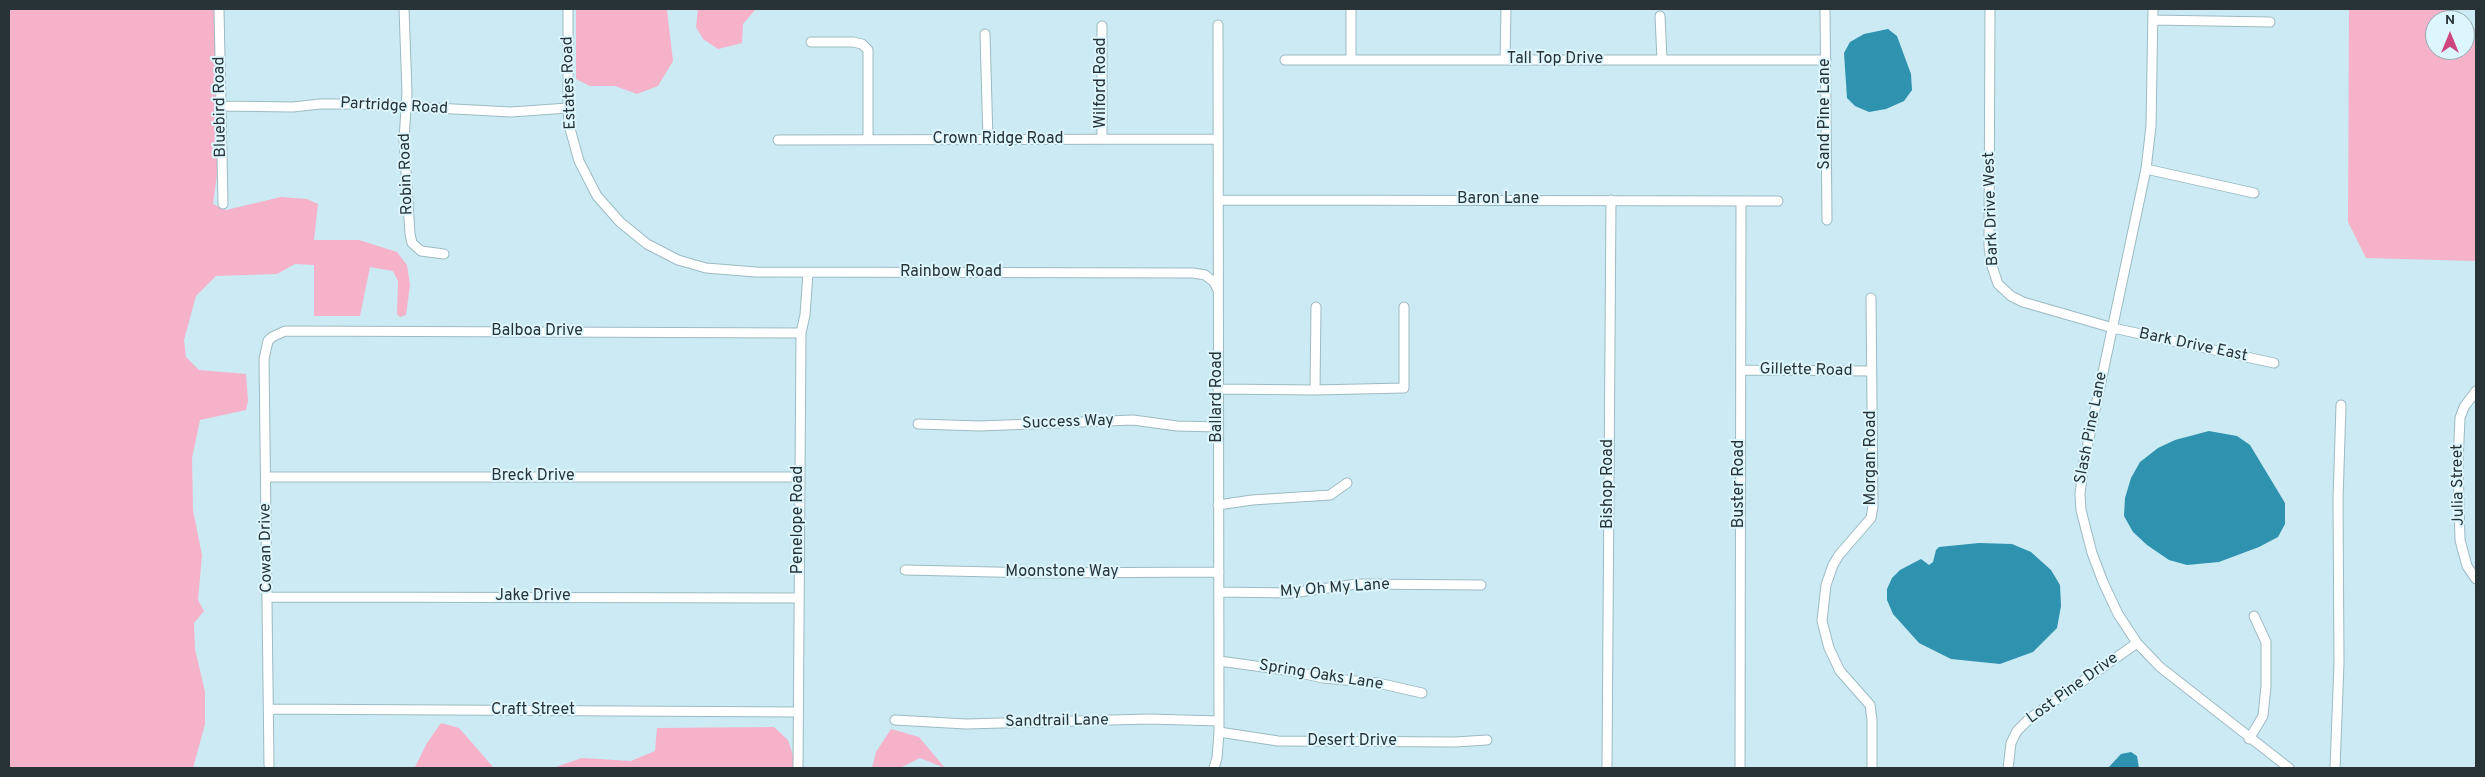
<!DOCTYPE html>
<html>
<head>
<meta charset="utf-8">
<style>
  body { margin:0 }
  #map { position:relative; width:2485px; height:777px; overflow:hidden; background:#cbeaf4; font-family:Overpass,sans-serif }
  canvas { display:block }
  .frame { position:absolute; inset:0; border:10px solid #273337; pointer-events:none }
  .north { position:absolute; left:2425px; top:10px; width:50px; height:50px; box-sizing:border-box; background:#ddf6fe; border:1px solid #94a8ae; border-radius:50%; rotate:0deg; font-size:14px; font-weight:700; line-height:20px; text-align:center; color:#273337 }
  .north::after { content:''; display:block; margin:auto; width:18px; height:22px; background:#cd447e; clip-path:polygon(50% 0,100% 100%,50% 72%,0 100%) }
</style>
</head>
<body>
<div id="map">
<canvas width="2485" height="777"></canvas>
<div class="frame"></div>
<div class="north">N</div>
</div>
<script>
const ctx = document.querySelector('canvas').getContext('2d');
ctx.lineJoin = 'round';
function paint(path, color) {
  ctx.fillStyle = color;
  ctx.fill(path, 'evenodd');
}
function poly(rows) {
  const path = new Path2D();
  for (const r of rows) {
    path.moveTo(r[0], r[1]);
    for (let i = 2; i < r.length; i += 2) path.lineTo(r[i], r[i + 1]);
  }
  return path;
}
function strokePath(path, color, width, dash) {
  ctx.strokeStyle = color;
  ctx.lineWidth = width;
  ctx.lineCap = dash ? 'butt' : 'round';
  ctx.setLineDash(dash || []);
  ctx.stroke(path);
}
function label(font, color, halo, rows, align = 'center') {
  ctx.font = font + ' Overpass,sans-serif';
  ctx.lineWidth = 4;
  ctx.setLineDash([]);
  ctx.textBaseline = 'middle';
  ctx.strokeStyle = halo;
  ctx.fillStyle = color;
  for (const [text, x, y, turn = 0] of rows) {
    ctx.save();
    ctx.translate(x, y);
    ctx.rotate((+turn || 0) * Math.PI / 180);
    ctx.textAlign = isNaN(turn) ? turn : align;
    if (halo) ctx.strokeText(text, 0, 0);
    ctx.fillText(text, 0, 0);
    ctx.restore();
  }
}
paint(poly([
  [9,9,216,9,219,160,213,204,226,210,281,197,307,199,318,204,314,240,359,240,397,252,407,265,410,285,406,315,400,317,397,314,398,281,393,271,370,267,360,316,314,316,314,265,295,264,277,274,216,276,196,296,184,340,186,357,199,370,246,374,248,401,246,410,200,420,192,458,193,510,202,555,198,600,204,611,194,623,195,649,205,692,205,724,193,768,9,768],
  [576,9,667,10,673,61,658,86,637,94,615,86,590,86,576,79],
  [698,9,756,9,743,24,742,43,718,49,703,39,696,27],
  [2349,9,2452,9,2460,20,2435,20,2435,50,2465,50,2465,23,2476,30,2476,261,2366,258,2348,222],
  [441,723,459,728,494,768,411,768,415,767,427,743],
  [774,727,788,740,793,755,793,768,553,768,582,758,631,761,655,751,657,728],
  [891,729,919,737,945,768,920,758,900,768,872,768,876,752]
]), '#f6b2c8');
paint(poly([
  [1888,29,1897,36,1911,74,1912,90,1904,101,1886,109,1869,112,1855,106,1847,98,1844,53,1850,42,1864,34],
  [2209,431,2237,436,2250,445,2285,503,2285,524,2278,537,2259,547,2219,562,2187,565,2169,560,2147,545,2133,532,2124,516,2125,498,2131,478,2140,462,2158,448,2175,440],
  [1979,543,2012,544,2031,552,2051,570,2060,585,2061,606,2057,628,2033,652,2000,664,1951,659,1919,643,1893,614,1887,600,1887,589,1892,578,1900,570,1921,559,1929,565,1933,562,1936,550,1939,547],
  [2131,752,2137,756,2139,768,2108,768,2121,754]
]), '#2f93af');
const minor = poly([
  [219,9,223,204],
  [404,9,407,92,404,140,410,234,412,243,421,251,444,254],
  [568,9,568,108,569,125,579,161,597,196,620,222,647,244,678,260,706,268,756,272,1193,273,1205,275,1214,282,1218,290],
  [1825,9,1827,220],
  [1990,9,1989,246,1991,263,1998,284,2011,296,2023,302,2113,328,2274,363],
  [2153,9,2151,126,2146,169,2084,462,2080,494,2081,510,2092,553,2103,582,2118,614,2137,643,2160,667,2289,768],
  [1660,16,1662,60],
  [2153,20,2270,22],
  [1102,26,1102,139],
  [985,34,988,140],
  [811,42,853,42,862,44,868,50,868,140],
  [1285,60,1826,60],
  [1351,60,1351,9],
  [1505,60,1506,9],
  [221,106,293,107,320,104,359,104,511,112,568,108],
  [778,140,1218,139],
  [2146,169,2254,193],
  [1218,200,1778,201],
  [1871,298,1873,506,1871,518,1839,555,1833,565,1826,585,1822,621,1829,648,1840,671,1870,705,1872,720,1872,768],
  [1741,370,1871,371],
  [1218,389,1315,390,1404,388,1404,307],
  [1315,390,1316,307],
  [2476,391,2464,407,2460,418,2458,463,2460,540,2467,566,2476,579],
  [918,424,980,426,1133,420,1177,426,1218,427],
  [266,477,800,477],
  [1218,505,1252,500,1330,495,1347,483],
  [905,570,1038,573,1219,572],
  [1219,592,1291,593,1357,584,1481,585],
  [267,597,799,598],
  [1219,661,1292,671,1323,678,1378,683,1422,693],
  [269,709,798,712],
  [895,720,966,724,1149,719,1219,721],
  [1219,732,1278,741,1455,742,1487,740],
  [2249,739,2263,716,2266,686,2266,642,2254,616],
  [269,765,264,359,268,341,272,337,285,331,801,333],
  [798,768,801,333,805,315,808,273],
  [1214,768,1217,758,1219,732,1218,25],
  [1607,768,1611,200],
  [1740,768,1741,201],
  [2008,768,2011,743,2017,731,2029,719,2137,643],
  [2335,768,2339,663,2338,500,2341,405]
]);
strokePath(minor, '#9cbac4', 11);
strokePath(minor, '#fff', 9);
label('16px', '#273337', '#ddf6fe', [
  ["Tall Top Drive",1555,60],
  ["Estates Road",570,83,-92],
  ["Wilford Road",1102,83,-90],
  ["Bluebird Road",221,107,-91],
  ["Partridge Road",394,107,3],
  ["Sand Pine Lane",1826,114,-90],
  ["Crown Ridge Road",998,140],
  ["Robin Road",407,174,-92],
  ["Baron Lane",1498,200],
  ["Bark Drive West",1992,209,-92],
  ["Rainbow Road",951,273],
  ["Balboa Drive",537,332],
  ["Bark Drive East",2193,346,12],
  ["Gillette Road",1806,371,1],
  ["Ballard Road",1218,397,-90],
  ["Success Way",1068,423,-2],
  ["Slash Pine Lane",2092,428,-79],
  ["Morgan Road",1872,458,-90],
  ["Breck Drive",533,477],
  ["Bishop Road",1609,484,-90],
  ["Buster Road",1740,484,-90],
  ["Julia Street",2459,485,-91],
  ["Penelope Road",799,520,-90],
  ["Cowan Drive",267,548,-91],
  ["Moonstone Way",1062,573],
  ["My Oh My Lane",1335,589,-4],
  ["Jake Drive",533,597],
  ["Spring Oaks Lane",1321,676,9],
  ["Lost Pine Drive",2073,689,-36],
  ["Craft Street",533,711],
  ["Sandtrail Lane",1057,722,-1],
  ["Desert Drive",1352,742]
]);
</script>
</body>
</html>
